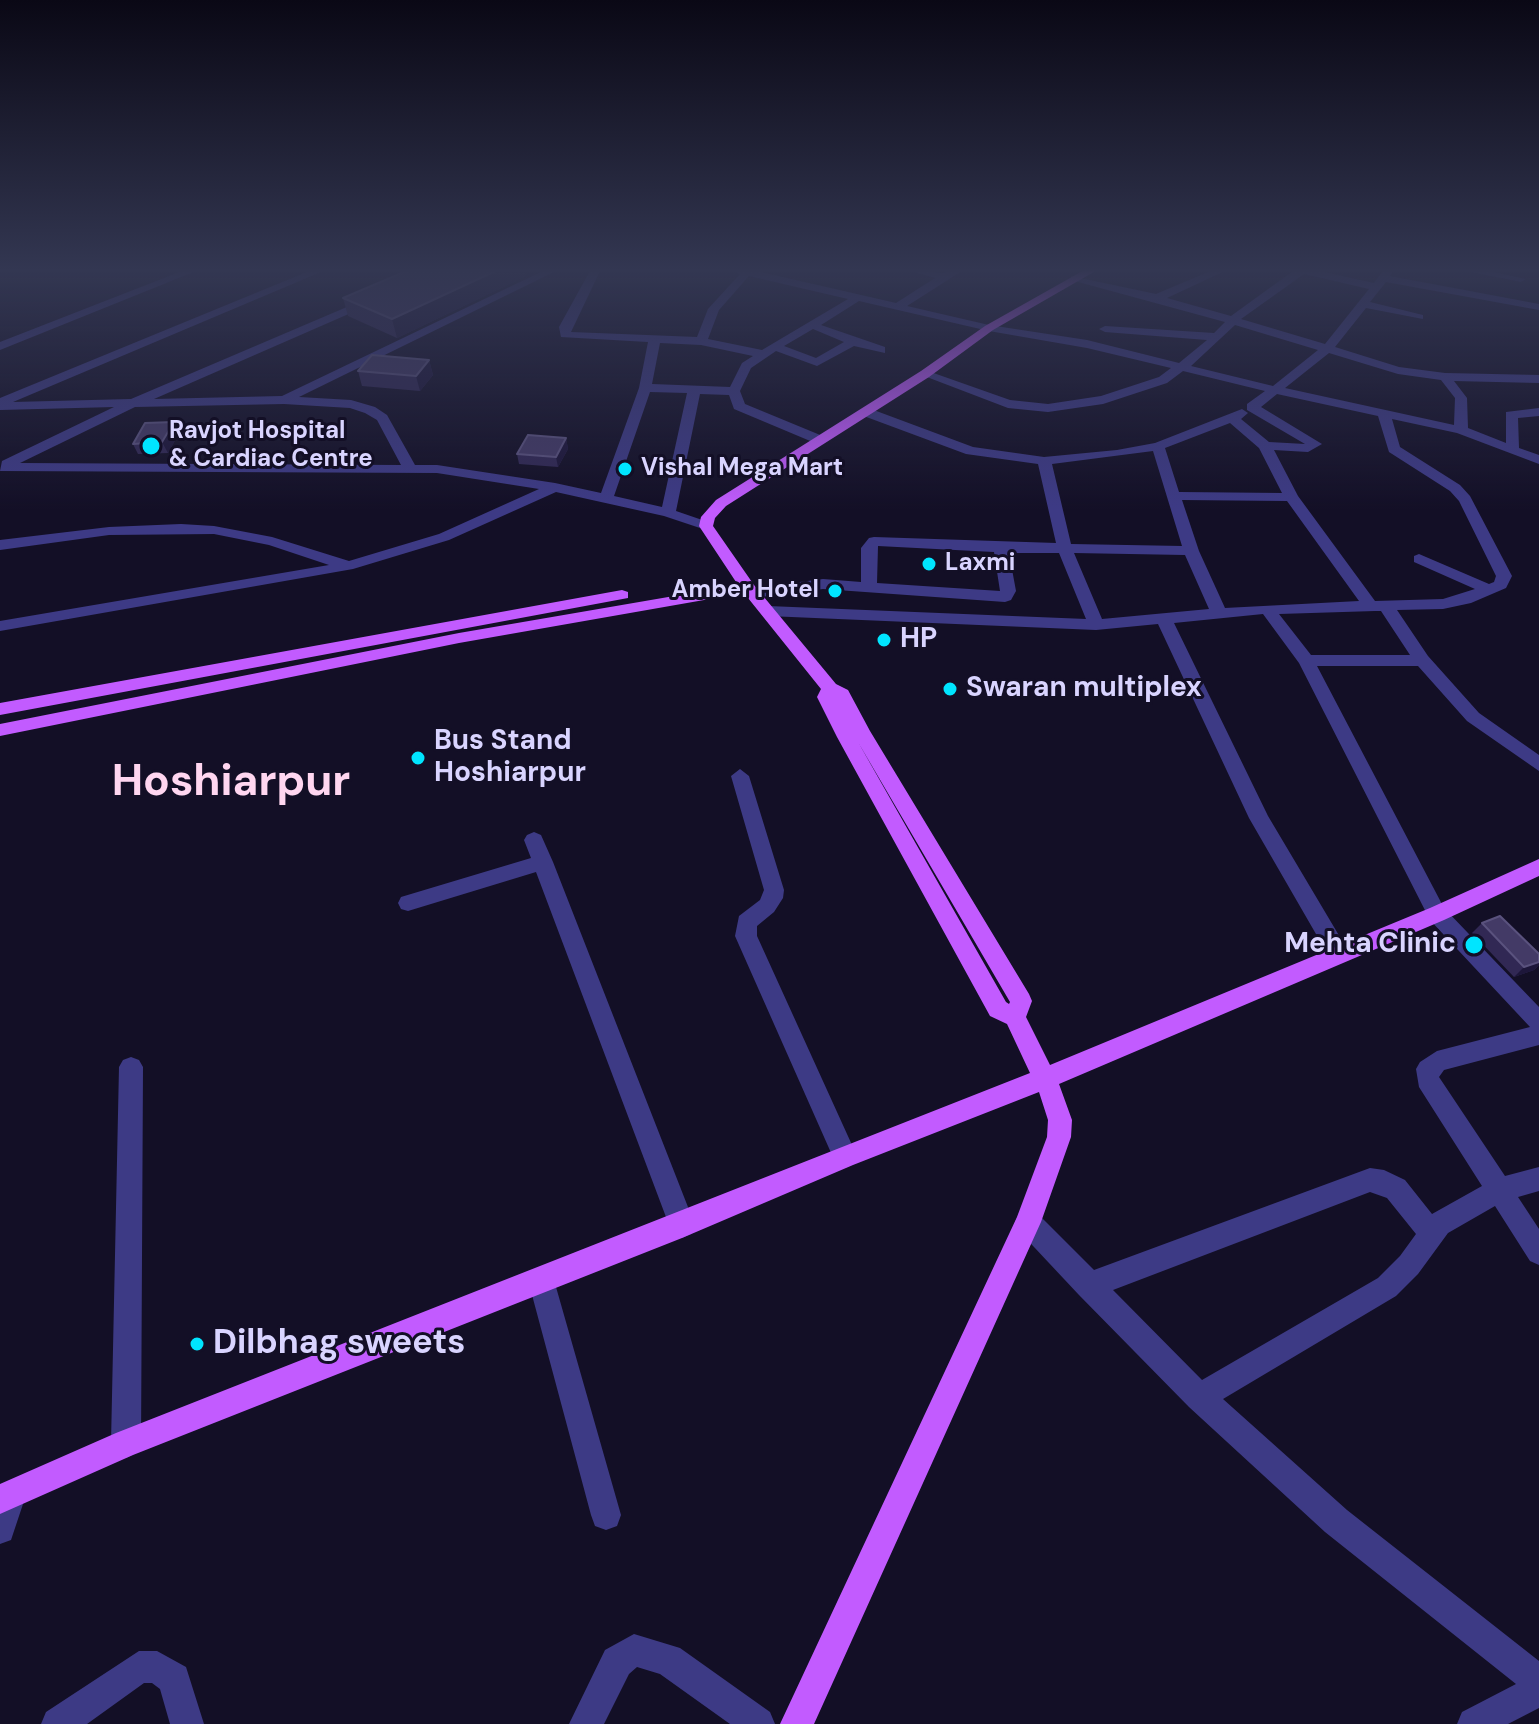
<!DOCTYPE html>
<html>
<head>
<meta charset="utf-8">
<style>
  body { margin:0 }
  canvas { display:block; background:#130f26 }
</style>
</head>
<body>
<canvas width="1539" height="1724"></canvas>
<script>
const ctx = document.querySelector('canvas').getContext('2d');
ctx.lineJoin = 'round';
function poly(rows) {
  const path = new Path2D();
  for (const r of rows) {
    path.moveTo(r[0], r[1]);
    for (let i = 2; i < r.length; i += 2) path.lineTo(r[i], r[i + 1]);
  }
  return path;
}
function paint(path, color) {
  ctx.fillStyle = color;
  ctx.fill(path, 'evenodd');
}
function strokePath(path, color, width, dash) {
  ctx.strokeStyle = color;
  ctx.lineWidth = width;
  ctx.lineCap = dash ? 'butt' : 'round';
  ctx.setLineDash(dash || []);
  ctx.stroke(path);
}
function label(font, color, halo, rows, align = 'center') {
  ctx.font = font + ' "DM Sans",sans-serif';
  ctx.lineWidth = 6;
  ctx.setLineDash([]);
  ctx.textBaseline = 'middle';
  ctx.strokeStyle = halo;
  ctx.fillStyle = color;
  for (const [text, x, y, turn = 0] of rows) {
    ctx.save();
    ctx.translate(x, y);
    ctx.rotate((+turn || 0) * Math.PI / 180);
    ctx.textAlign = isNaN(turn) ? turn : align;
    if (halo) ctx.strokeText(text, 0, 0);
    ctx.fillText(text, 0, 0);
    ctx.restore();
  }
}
paint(poly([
  [187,269,201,269,0,350,0,342,187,269],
  [314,269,328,269,13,402,131,399,368,298,376,298,376,302,154,399,282,396,547,269,560,269,299,397,351,400,375,407,387,415,415,465,437,465,555,483,601,493,639,388,648,342,561,337,559,327,591,269,601,269,571,332,697,337,708,309,740,274,729,269,748,269,896,303,935,278,904,269,943,273,952,269,965,269,907,306,989,325,1087,340,1179,363,1207,340,1105,332,1099,329,1105,326,1214,333,1225,322,1071,280,1071,276,1156,294,1215,269,1229,269,1167,298,1231,316,1293,271,1292,269,1311,269,1374,283,1384,269,1394,269,1390,276,1539,304,1539,310,1386,282,1370,302,1423,315,1423,319,1366,308,1335,347,1399,367,1445,373,1539,375,1539,383,1454,381,1467,398,1468,428,1506,443,1506,412,1539,408,1539,416,1518,418,1519,448,1539,455,1539,464,1457,433,1392,419,1400,447,1460,485,1470,496,1512,576,1506,588,1471,603,1443,609,1397,610,1428,656,1479,713,1539,755,1539,771,1467,721,1418,666,1317,666,1444,908,1539,1007,1539,1045,1444,1070,1439,1077,1505,1176,1539,1167,1539,1191,1518,1197,1539,1229,1539,1265,1530,1261,1495,1206,1448,1233,1418,1274,1396,1296,1223,1399,1347,1510,1539,1661,1539,1708,1508,1724,1457,1724,1462,1712,1516,1684,1325,1532,1189,1407,1079,1295,1019,1231,1015,1222,1019,1213,1028,1209,1037,1213,1094,1270,1370,1168,1384,1170,1405,1180,1432,1214,1482,1186,1419,1087,1416,1069,1420,1062,1437,1051,1530,1027,1430,920,1299,663,1263,614,1174,623,1268,816,1350,954,1347,960,1339,963,1331,960,1249,818,1158,624,1096,630,768,616,760,611,768,606,1086,619,1059,553,1009,553,1016,591,1011,600,1005,602,823,589,753,598,745,593,753,588,823,579,861,582,861,548,869,538,874,537,1056,543,1038,464,966,454,861,415,861,409,871,409,973,447,1044,457,1117,450,1155,443,1242,409,1248,413,1241,419,1269,442,1305,444,1247,410,1247,404,1265,391,1183,371,1167,383,1103,404,1048,412,1008,408,919,374,925,370,1010,400,1048,404,1101,396,1159,377,1171,368,1087,348,989,331,859,301,821,325,885,347,885,353,854,346,817,366,776,351,751,368,740,391,745,404,825,437,825,443,815,443,734,409,729,395,700,394,676,511,711,523,711,529,706,530,664,516,556,492,449,540,353,569,0,631,0,621,329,565,269,545,214,534,109,535,0,550,0,540,109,527,181,524,214,526,272,537,349,561,439,534,539,489,437,473,0,471,2,461,114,407,0,410,0,398,314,269],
  [1304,274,1369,289,1325,344,1241,319,1304,274],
  [749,276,848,299,762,350,708,339,719,310,749,276],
  [1235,325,1318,350,1273,386,1191,366,1235,325],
  [813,329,844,342,816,358,784,346,813,329],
  [660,343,701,345,753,356,742,363,730,387,652,384,660,343],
  [1329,353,1398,374,1441,380,1455,398,1454,425,1285,388,1329,353],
  [650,392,687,393,662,507,614,496,650,392],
  [1277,394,1378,416,1389,452,1450,491,1459,501,1496,576,1494,582,1489,584,1419,554,1414,556,1414,562,1475,589,1443,599,1375,601,1298,496,1274,450,1308,452,1322,444,1261,407,1277,394],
  [284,404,350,408,365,413,377,420,401,465,20,463,135,407,284,404],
  [1230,423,1259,448,1282,493,1179,492,1165,448,1230,423],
  [1153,451,1182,546,1071,544,1052,464,1153,451],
  [1182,500,1287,501,1359,601,1225,608,1199,551,1182,500],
  [878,546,994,552,1000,591,877,583,878,546],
  [1074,553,1185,555,1209,609,1102,619,1074,553],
  [1375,611,1381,611,1410,655,1311,655,1279,614,1375,611],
  [1370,1192,1387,1198,1416,1234,1400,1256,1378,1278,1202,1380,1113,1290,1370,1192],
  [1456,269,1480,269,1526,279,1521,282,1456,269],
  [740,769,749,776,784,890,783,898,774,912,757,926,757,936,857,1156,854,1164,845,1168,836,1164,735,936,739,916,760,900,764,890,731,776,740,769],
  [534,832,541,835,553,862,695,1225,691,1234,682,1238,673,1234,669,1225,536,872,408,911,401,909,398,903,401,897,531,858,524,840,527,835,534,832],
  [131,1057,139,1060,143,1067,141,1443,136,1453,126,1458,116,1453,111,1443,119,1067,123,1060,131,1057],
  [541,1267,550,1271,554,1280,621,1515,617,1526,606,1530,595,1526,591,1515,528,1280,532,1271,541,1267],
  [11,1480,22,1484,26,1495,11,1540,0,1544,0,1485,11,1480],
  [634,1634,680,1648,770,1712,775,1724,730,1724,660,1674,637,1667,629,1674,604,1724,569,1724,605,1650,634,1634],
  [139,1651,157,1651,186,1667,204,1724,170,1724,160,1689,152,1683,144,1683,87,1724,41,1724,46,1712,139,1651]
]), '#3d3a85');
paint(poly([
  [1086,269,1099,269,993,330,929,377,726,506,715,518,713,526,754,585,836,684,848,690,870,731,1029,994,1032,1001,1026,1017,1050,1065,1430,908,1539,859,1539,876,1444,920,1059,1084,1072,1120,1071,1137,1041,1222,814,1724,780,1724,1017,1217,1047,1137,1048,1120,1039,1092,853,1165,682,1238,133,1455,0,1514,0,1484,116,1433,1030,1073,1007,1024,990,1016,837,737,817,697,821,689,744,593,459,643,0,736,0,724,459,633,738,585,699,526,701,517,716,500,921,371,985,326,1086,269],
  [858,742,1010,1002,1009,1004,1006,1002,858,742],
  [622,590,628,592,628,598,0,715,0,703,622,590]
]), '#c25bff');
paint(poly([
  [526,276,397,338,348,316,343,298],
  [429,360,433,375,420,391,362,386,358,371],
  [174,422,179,433,168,453,138,454,133,444],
  [566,438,568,449,558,467,519,464,517,454],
  [1482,923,1539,954,1539,965,1534,970,1514,977,1472,933]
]), '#312854');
paint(poly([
  [500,269,525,269,526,276,397,338,392,319],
  [429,360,433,375,420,391,416,376],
  [174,422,179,433,168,453,162,442],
  [566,438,568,449,558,467,556,457],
  [1539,962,1539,965,1534,970,1514,977,1524,967]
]), '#1d163a');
const building = poly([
  [411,269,500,269,392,319,343,298,411,269],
  [372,355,429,360,416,376,358,371,372,355],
  [174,422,162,442,133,444,145,423,174,422],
  [528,435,566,438,556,457,517,454,528,435],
  [1500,916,1539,954,1539,962,1524,967,1482,923,1500,916]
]);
paint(building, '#433a66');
strokePath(building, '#5a527e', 2);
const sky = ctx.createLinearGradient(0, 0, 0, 510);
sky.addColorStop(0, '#0a0815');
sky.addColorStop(0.53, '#333752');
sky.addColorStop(1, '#33375200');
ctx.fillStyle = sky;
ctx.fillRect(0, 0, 1539, 510);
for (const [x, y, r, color] of [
  [151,446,10,"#00e5ff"],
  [625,469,8,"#00e5ff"],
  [929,564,8,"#00e5ff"],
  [835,591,8,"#00e5ff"],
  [884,640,8,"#00e5ff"],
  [950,689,8,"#00e5ff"],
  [418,758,8,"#00e5ff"],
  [1474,945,10,"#00e5ff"],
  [197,1344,8,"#00e5ff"]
]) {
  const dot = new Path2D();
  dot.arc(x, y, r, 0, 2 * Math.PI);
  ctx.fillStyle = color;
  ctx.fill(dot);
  strokePath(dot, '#130f26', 3);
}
label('bold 24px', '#d9d4ff', '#130f26', [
  ["Ravjot Hospital",169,432],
  ["& Cardiac Centre",169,460],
  ["Vishal Mega Mart",641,469],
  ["Laxmi",945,564],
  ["Amber Hotel",819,591,"right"]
], 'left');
label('bold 28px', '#d9d4ff', '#130f26', [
  ["HP",900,640],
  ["Swaran multiplex",966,689],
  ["Bus Stand",434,742],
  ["Hoshiarpur",434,774],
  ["Mehta Clinic",1456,945,"right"]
], 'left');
label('bold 34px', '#d9d4ff', '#130f26', [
  ["Dilbhag sweets",213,1344]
], 'left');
label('bold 44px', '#ffd6f0', '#130f26', [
  ["Hoshiarpur",231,783]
]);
</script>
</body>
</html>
